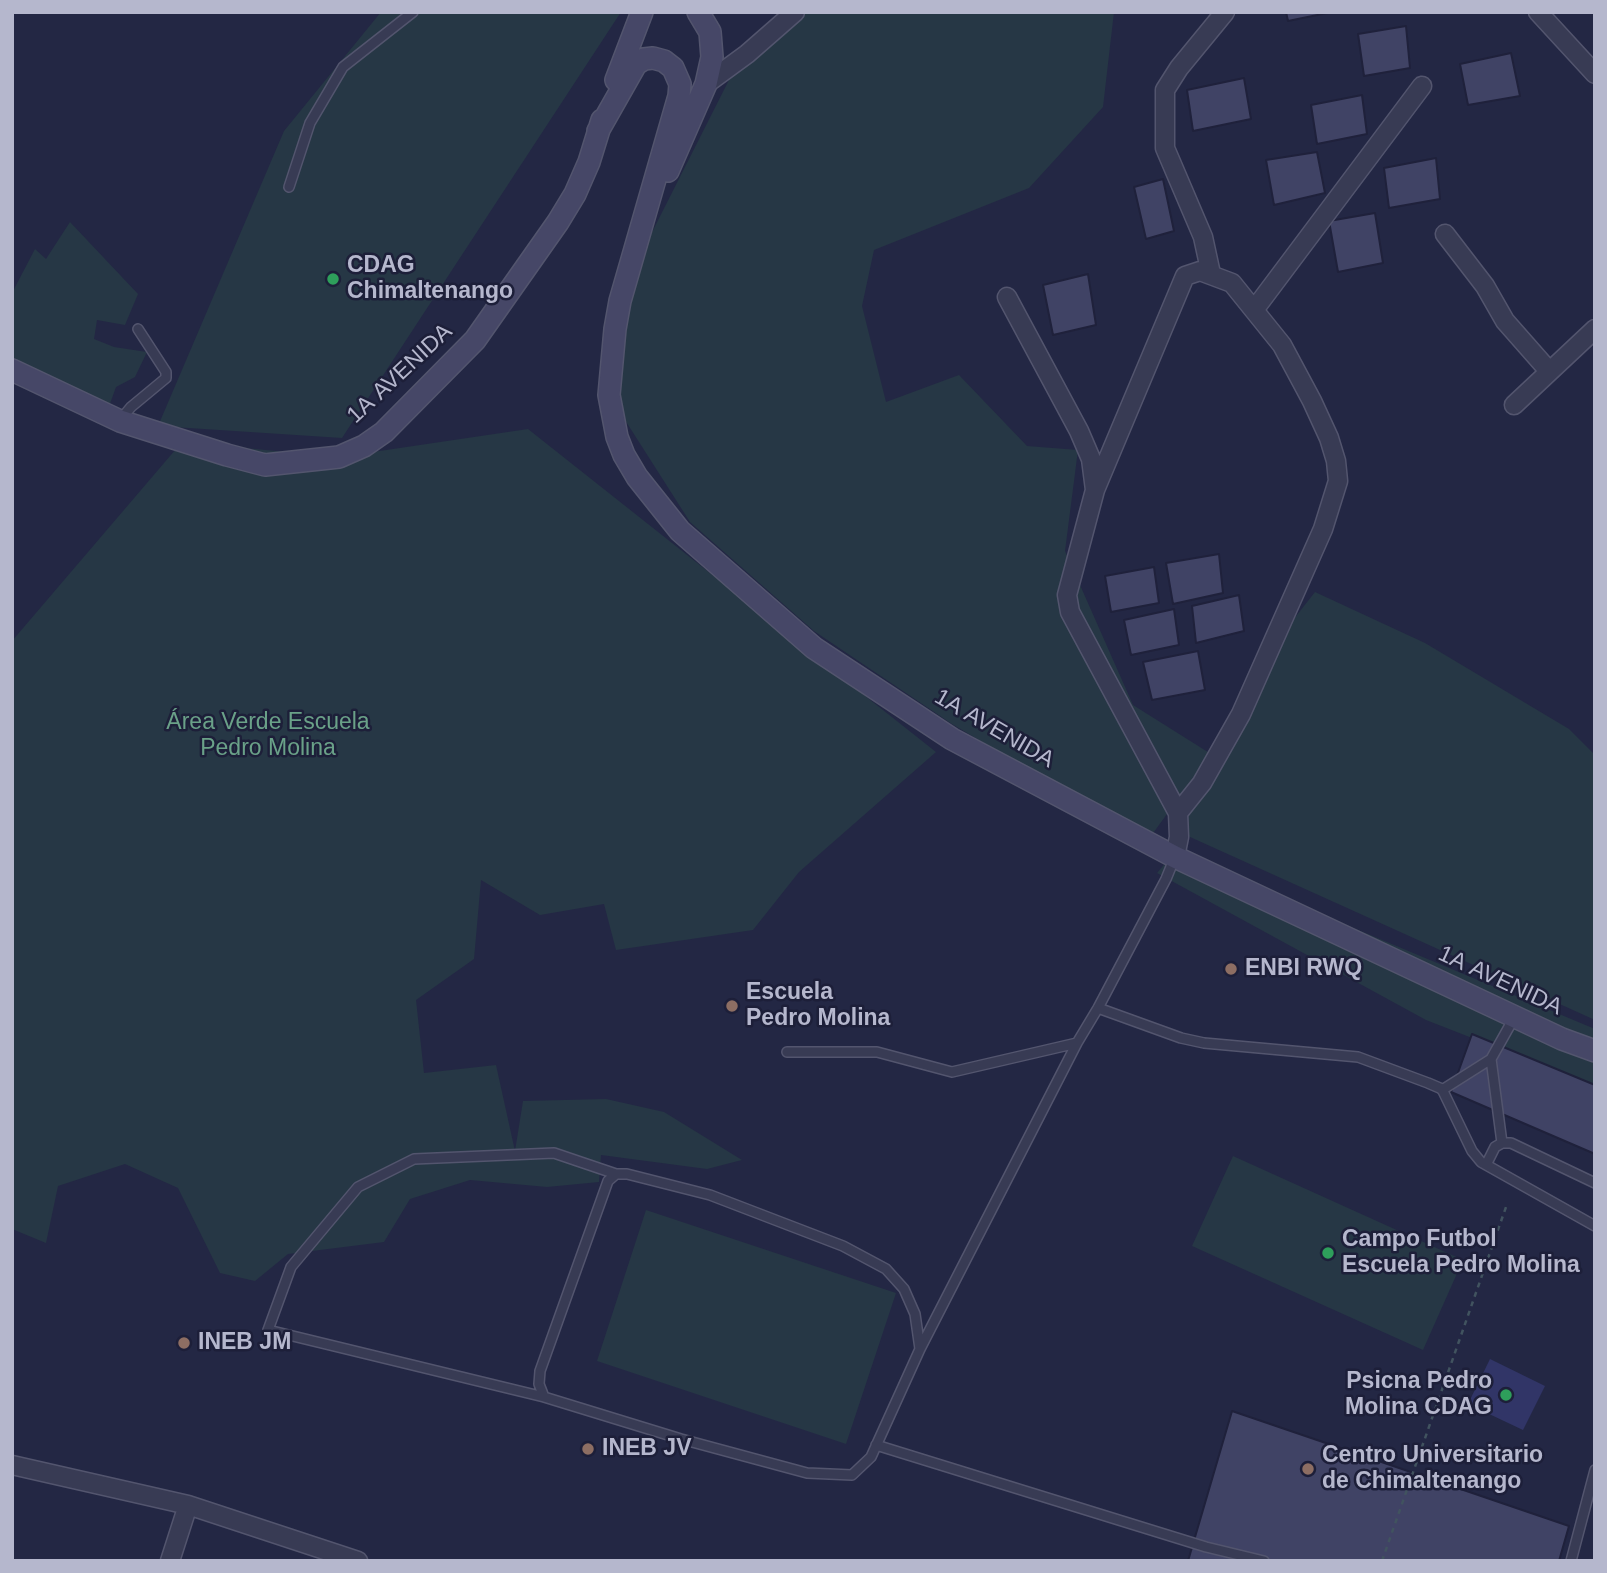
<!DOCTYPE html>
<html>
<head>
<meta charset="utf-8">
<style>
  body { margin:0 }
  #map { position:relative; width:1607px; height:1573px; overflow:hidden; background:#232744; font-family:Helvetica,sans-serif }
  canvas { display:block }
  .frame { position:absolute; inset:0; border:14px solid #b5b7cd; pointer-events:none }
</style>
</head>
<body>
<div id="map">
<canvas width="1607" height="1573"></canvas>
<div class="frame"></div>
</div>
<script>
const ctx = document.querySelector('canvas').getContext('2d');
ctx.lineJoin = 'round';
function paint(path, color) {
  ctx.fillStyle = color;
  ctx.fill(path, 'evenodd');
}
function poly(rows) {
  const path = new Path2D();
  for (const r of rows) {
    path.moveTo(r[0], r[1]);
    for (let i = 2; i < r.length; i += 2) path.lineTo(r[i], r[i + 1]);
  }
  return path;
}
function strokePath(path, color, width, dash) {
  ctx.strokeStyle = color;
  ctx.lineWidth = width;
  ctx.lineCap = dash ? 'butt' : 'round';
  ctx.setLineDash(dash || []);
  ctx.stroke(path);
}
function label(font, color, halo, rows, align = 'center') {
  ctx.font = font + ' Helvetica,sans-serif';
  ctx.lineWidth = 5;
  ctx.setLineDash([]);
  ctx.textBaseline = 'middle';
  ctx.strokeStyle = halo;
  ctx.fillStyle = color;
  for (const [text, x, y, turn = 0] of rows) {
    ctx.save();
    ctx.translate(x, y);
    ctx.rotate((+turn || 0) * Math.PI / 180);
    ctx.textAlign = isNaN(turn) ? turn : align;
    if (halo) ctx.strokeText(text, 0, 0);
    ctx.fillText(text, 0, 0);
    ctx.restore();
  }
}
paint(poly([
  [381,12,621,12,342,438,158,426,284,131],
  [784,12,1114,12,1103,107,1029,188,874,250,862,306,886,402,959,375,1027,446,1078,450,1065,551,1133,705,1211,754,1148,840,952,724,814,631,690,522,609,395,644,248,731,76],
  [70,222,138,294,125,325,97,320,94,339,114,347,147,352,135,377,116,387,107,412,12,367,12,293,35,249,46,259],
  [528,429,936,752,799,872,753,930,616,950,604,904,540,915,481,880,474,959,416,1000,424,1073,496,1065,515,1151,523,1101,606,1099,664,1112,742,1160,707,1169,601,1155,599,1182,547,1187,470,1180,410,1199,384,1242,288,1254,255,1281,220,1273,178,1188,125,1164,58,1186,46,1243,12,1229,12,641,182,442,339,457],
  [1315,592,1425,643,1569,729,1595,755,1595,1020,1179,832,1233,737,1275,643],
  [1174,853,1595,1029,1595,1086,1426,1020,1157,873],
  [1233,1156,1463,1260,1423,1350,1192,1246],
  [646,1210,896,1293,846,1444,597,1361]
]), '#263745');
paint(poly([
  [1490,1359,1545,1386,1523,1430,1468,1404]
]), '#313567');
const building = poly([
  [1286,12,1332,12,1288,21,1286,12],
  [1406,26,1410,68,1364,76,1358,34,1406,26],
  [1511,53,1520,96,1468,105,1460,64,1511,53],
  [1244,78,1251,119,1193,131,1187,90,1244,78],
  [1362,95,1367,134,1317,144,1311,105,1362,95],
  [1317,152,1325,193,1274,205,1266,160,1317,152],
  [1436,158,1440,199,1389,208,1384,168,1436,158],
  [1163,179,1174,231,1146,239,1134,187,1163,179],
  [1375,213,1383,263,1338,272,1329,221,1375,213],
  [1088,274,1096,325,1053,335,1043,285,1088,274],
  [1219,554,1223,593,1173,604,1166,563,1219,554],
  [1154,567,1159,603,1111,612,1105,576,1154,567],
  [1239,595,1244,631,1196,643,1192,606,1239,595],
  [1174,609,1179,645,1131,655,1124,620,1174,609],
  [1198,651,1205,690,1152,700,1143,662,1198,651],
  [1472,1034,1595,1085,1595,1154,1451,1092,1472,1034],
  [1232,1411,1569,1526,1559,1561,1188,1561,1232,1411]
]);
paint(building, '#404365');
strokePath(building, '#1f213b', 2);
const lane = poly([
  [289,187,310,123,343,67,413,12],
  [121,419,131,407,166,378,166,372,138,329],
  [1098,1008,1181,1038,1204,1043,1358,1057,1428,1083,1442,1089,1472,1151,1481,1162,1595,1226],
  [787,1052,877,1052,952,1072,1077,1043,1098,1008,1166,879,1175,857],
  [1491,1059,1502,1143],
  [1442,1090,1491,1059,1514,1018],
  [1486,1165,1495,1147,1502,1143,1511,1143,1595,1183],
  [920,1349,915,1314,904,1289,886,1269,843,1246,710,1195,627,1174,616,1174,608,1181,540,1371,539,1384,544,1397,681,1439,807,1473,852,1475,871,1457,920,1349,1077,1043],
  [544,1397,268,1330,291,1267,358,1187,414,1159,554,1153,616,1174],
  [876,1445,1206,1547,1264,1561],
  [1571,1561,1595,1470]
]);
const street = poly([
  [1538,12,1595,74],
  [706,84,747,54,795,12],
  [1445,234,1485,286,1505,321,1549,371],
  [1211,274,1203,237,1165,148,1165,90,1179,68,1225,12],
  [1007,297,1079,431,1091,459,1095,490,1067,595,1070,612,1178,813,1179,837,1175,857],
  [1254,310,1422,86],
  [1514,405,1595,329],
  [1095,490,1185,276,1200,271,1232,283,1282,345,1312,401,1329,438,1336,461,1338,481,1323,529,1241,714,1202,783,1178,813],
  [12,1465,188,1505,358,1561],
  [170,1561,188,1505]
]);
const secondary = poly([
  [616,80,642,12],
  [598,131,636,64,644,59,653,58,664,61,673,68,680,84,679,96,620,301,615,329,609,395,617,437,624,455,637,477,680,531,814,648,952,739,1175,857,1562,1039,1595,1051],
  [668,171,706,84,712,57,710,32,698,12],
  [12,370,120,421,227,455,265,465,339,457,364,446,384,432,475,340,558,222,575,194,589,162,602,120]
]);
strokePath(lane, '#53556e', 12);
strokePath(street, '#53556e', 21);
strokePath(secondary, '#53556e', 24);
strokePath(poly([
  [1382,1561,1506,1207]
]), '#41535f', 2.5, [5, 5]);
strokePath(lane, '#383b54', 9);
strokePath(street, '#383b54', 18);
strokePath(secondary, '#464767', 21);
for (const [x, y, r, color] of [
  [333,279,7,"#2e9e5b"],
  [1231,969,7,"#8d6e63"],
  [732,1006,7,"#8d6e63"],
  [1328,1253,7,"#2e9e5b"],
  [184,1343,7,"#8d6e63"],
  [1506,1395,7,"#2e9e5b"],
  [588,1449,7,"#8d6e63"],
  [1308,1469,7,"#8d6e63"]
]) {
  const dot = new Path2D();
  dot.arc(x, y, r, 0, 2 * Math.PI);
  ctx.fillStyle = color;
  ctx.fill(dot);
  strokePath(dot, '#1d1f39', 2.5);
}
label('bold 23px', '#b5b7cd', '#1d1f39', [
  ["CDAG",347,266],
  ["Chimaltenango",347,292],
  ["ENBI RWQ",1245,969],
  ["Escuela",746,993],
  ["Pedro Molina",746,1019],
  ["Campo Futbol",1342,1240],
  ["Escuela Pedro Molina",1342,1266],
  ["INEB JM",198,1343],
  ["Psicna Pedro",1492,1382,"right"],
  ["Molina CDAG",1492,1408,"right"],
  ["INEB JV",602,1449],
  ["Centro Universitario",1322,1456],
  ["de Chimaltenango",1322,1482]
], 'left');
label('23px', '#b5b7cd', '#1d1f39', [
  ["1A AVENIDA",400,374,-43],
  ["1A AVENIDA",994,729,30],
  ["1A AVENIDA",1500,981,25]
]);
label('23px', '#6aa188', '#1d1f39', [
  ["Área Verde Escuela",268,723],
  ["Pedro Molina",268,749]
]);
</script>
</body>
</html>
